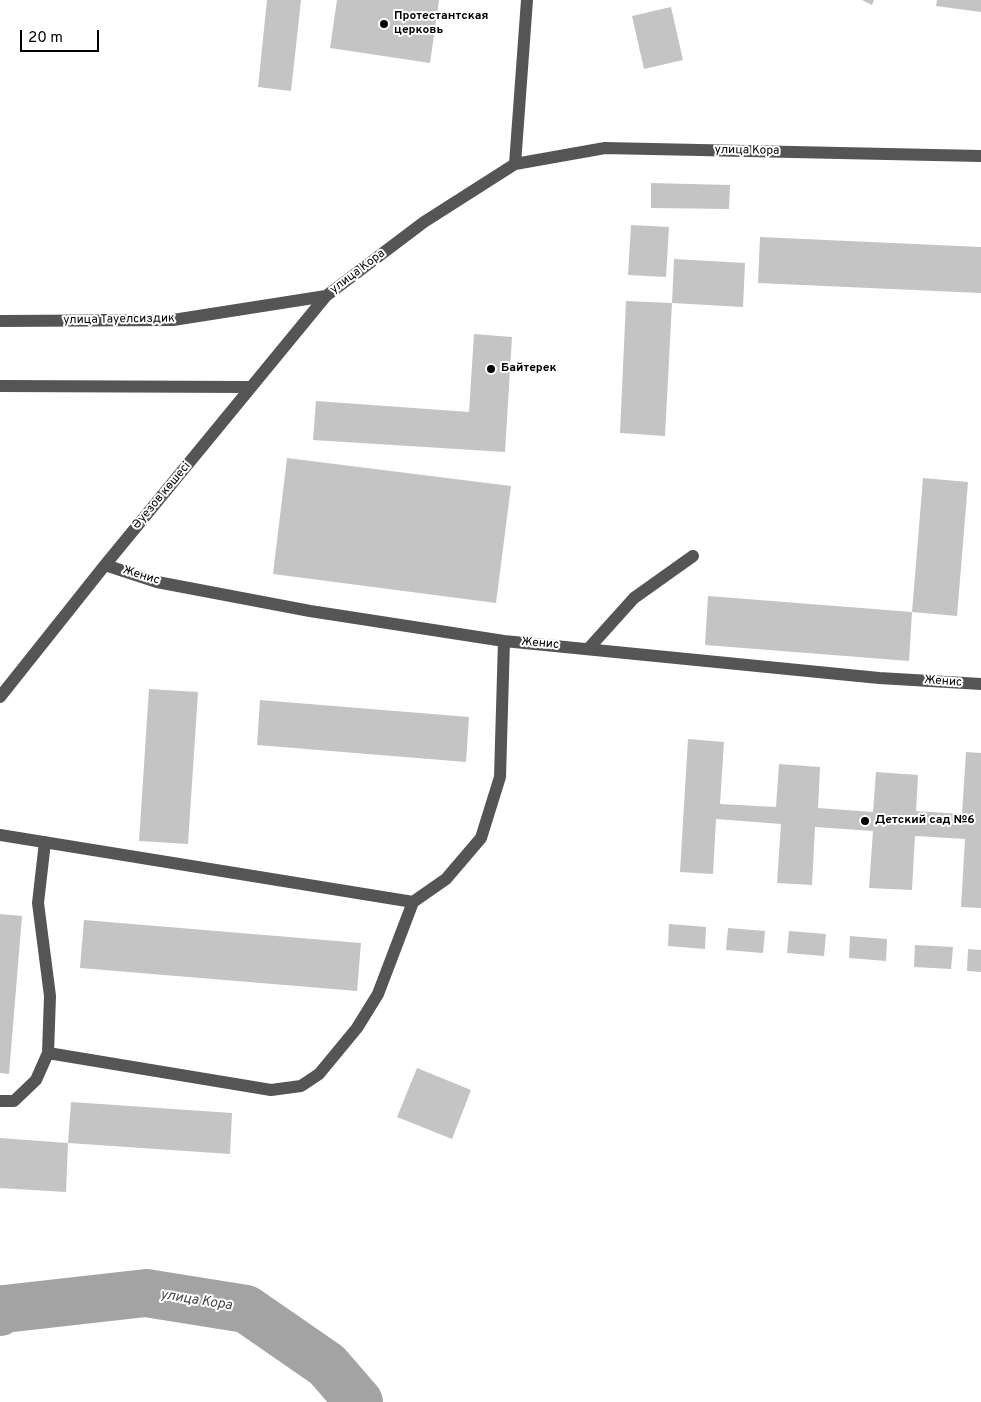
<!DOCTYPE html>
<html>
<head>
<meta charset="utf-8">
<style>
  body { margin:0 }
  #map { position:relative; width:981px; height:1402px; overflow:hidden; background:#fff; font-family:Overpass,sans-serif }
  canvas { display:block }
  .scale { position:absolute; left:20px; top:30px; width:79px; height:22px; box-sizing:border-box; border:2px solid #000; border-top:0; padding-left:6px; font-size:15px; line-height:18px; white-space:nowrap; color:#000; -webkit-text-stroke:4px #fff; paint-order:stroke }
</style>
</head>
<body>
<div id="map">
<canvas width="981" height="1402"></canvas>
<div class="scale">20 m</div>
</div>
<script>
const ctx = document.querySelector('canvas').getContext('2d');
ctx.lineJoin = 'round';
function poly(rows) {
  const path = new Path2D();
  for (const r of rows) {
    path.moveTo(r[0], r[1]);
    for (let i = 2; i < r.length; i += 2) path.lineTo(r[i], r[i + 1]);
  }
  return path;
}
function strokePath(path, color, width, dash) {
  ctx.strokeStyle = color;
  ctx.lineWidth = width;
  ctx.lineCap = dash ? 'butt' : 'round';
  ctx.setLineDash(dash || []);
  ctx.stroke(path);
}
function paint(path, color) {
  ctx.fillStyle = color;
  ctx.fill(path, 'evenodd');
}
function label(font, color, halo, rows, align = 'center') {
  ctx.font = font + ' Overpass,sans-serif';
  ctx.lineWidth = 4;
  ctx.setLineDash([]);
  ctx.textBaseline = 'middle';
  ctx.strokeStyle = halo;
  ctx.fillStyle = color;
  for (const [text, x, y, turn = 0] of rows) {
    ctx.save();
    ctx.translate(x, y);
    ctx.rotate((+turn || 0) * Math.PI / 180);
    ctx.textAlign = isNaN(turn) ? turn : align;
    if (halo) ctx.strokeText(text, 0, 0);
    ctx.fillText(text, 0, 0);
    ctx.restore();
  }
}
strokePath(poly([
  [0,1312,4,1309,146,1293,246,1309,327,1365,359,1402]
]), '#a3a3a3', 48);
paint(poly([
  [267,0,301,0,291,91,258,87],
  [337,0,439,0,430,63,330,48],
  [862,0,874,0,872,5],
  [937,0,981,0,981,12,936,6],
  [671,7,683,60,644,69,632,16],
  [651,183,730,185,729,209,651,208],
  [631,225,669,227,666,277,628,275],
  [760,237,981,247,981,293,758,283],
  [674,259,745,263,743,307,672,303],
  [626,301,672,303,665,436,620,433],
  [474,334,512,337,505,452,313,440,316,401,469,412],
  [287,458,511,486,496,603,273,574],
  [923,478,968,482,957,616,912,612],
  [708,596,912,612,909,661,705,645],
  [149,689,198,692,188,844,139,841],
  [260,700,469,717,466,762,257,745],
  [688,739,724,742,720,804,776,807,779,764,820,767,818,808,873,812,876,772,918,775,916,811,962,814,966,752,981,753,981,908,961,907,965,839,915,836,912,890,869,888,873,831,815,827,812,885,777,883,781,824,716,819,713,874,680,872],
  [0,914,22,916,9,1074,0,1073],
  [84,920,361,943,357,991,80,968],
  [669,924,706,927,705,949,668,946],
  [728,928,765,931,763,953,726,950],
  [789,931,826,934,824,956,787,953],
  [850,936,887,939,886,961,849,958],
  [915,945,953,947,951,969,914,967],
  [968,949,981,950,981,972,967,971],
  [417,1068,471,1090,452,1139,397,1117],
  [71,1102,232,1113,230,1154,68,1143],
  [0,1138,68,1143,66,1192,0,1188]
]), '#c4c4c4');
strokePath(poly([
  [515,164,527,0],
  [0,321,173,320,326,296],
  [0,386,251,387],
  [105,565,157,582,310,611,504,641,879,678,981,684],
  [589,648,634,598,693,556],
  [0,697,105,565,326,296,424,222,515,164,605,148,981,156],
  [0,835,413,902],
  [48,1053,271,1090,301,1086,319,1074,357,1028,378,994,413,902,446,879,481,838,500,777,504,641],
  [0,1101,14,1101,36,1080,48,1053,50,996,38,903,45,842]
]), '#555', 12);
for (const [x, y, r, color] of [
  [384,24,5,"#000"],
  [491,369,5,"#000"],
  [865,821,5,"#000"]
]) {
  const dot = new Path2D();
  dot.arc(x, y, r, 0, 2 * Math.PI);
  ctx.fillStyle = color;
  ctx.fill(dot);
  strokePath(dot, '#fff', 2);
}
label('bold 12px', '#000', '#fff', [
  ["Протестантская",394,17],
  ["церковь",394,31],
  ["Байтерек",501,369],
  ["Детский сад №6",875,821]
], 'left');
label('12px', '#000', '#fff', [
  ["улица Кора",747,151,1],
  ["улица Кора",358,272,-37],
  ["улица Тауелсиздик",119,320,-1],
  ["Әуезов көшесі",162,496,-50],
  ["Женис",141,576,17],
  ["Женис",540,644,5],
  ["Женис",943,682,4]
]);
label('italic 14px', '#444', '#fff', [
  ["улица Кора",196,1301,9]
]);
</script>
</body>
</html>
